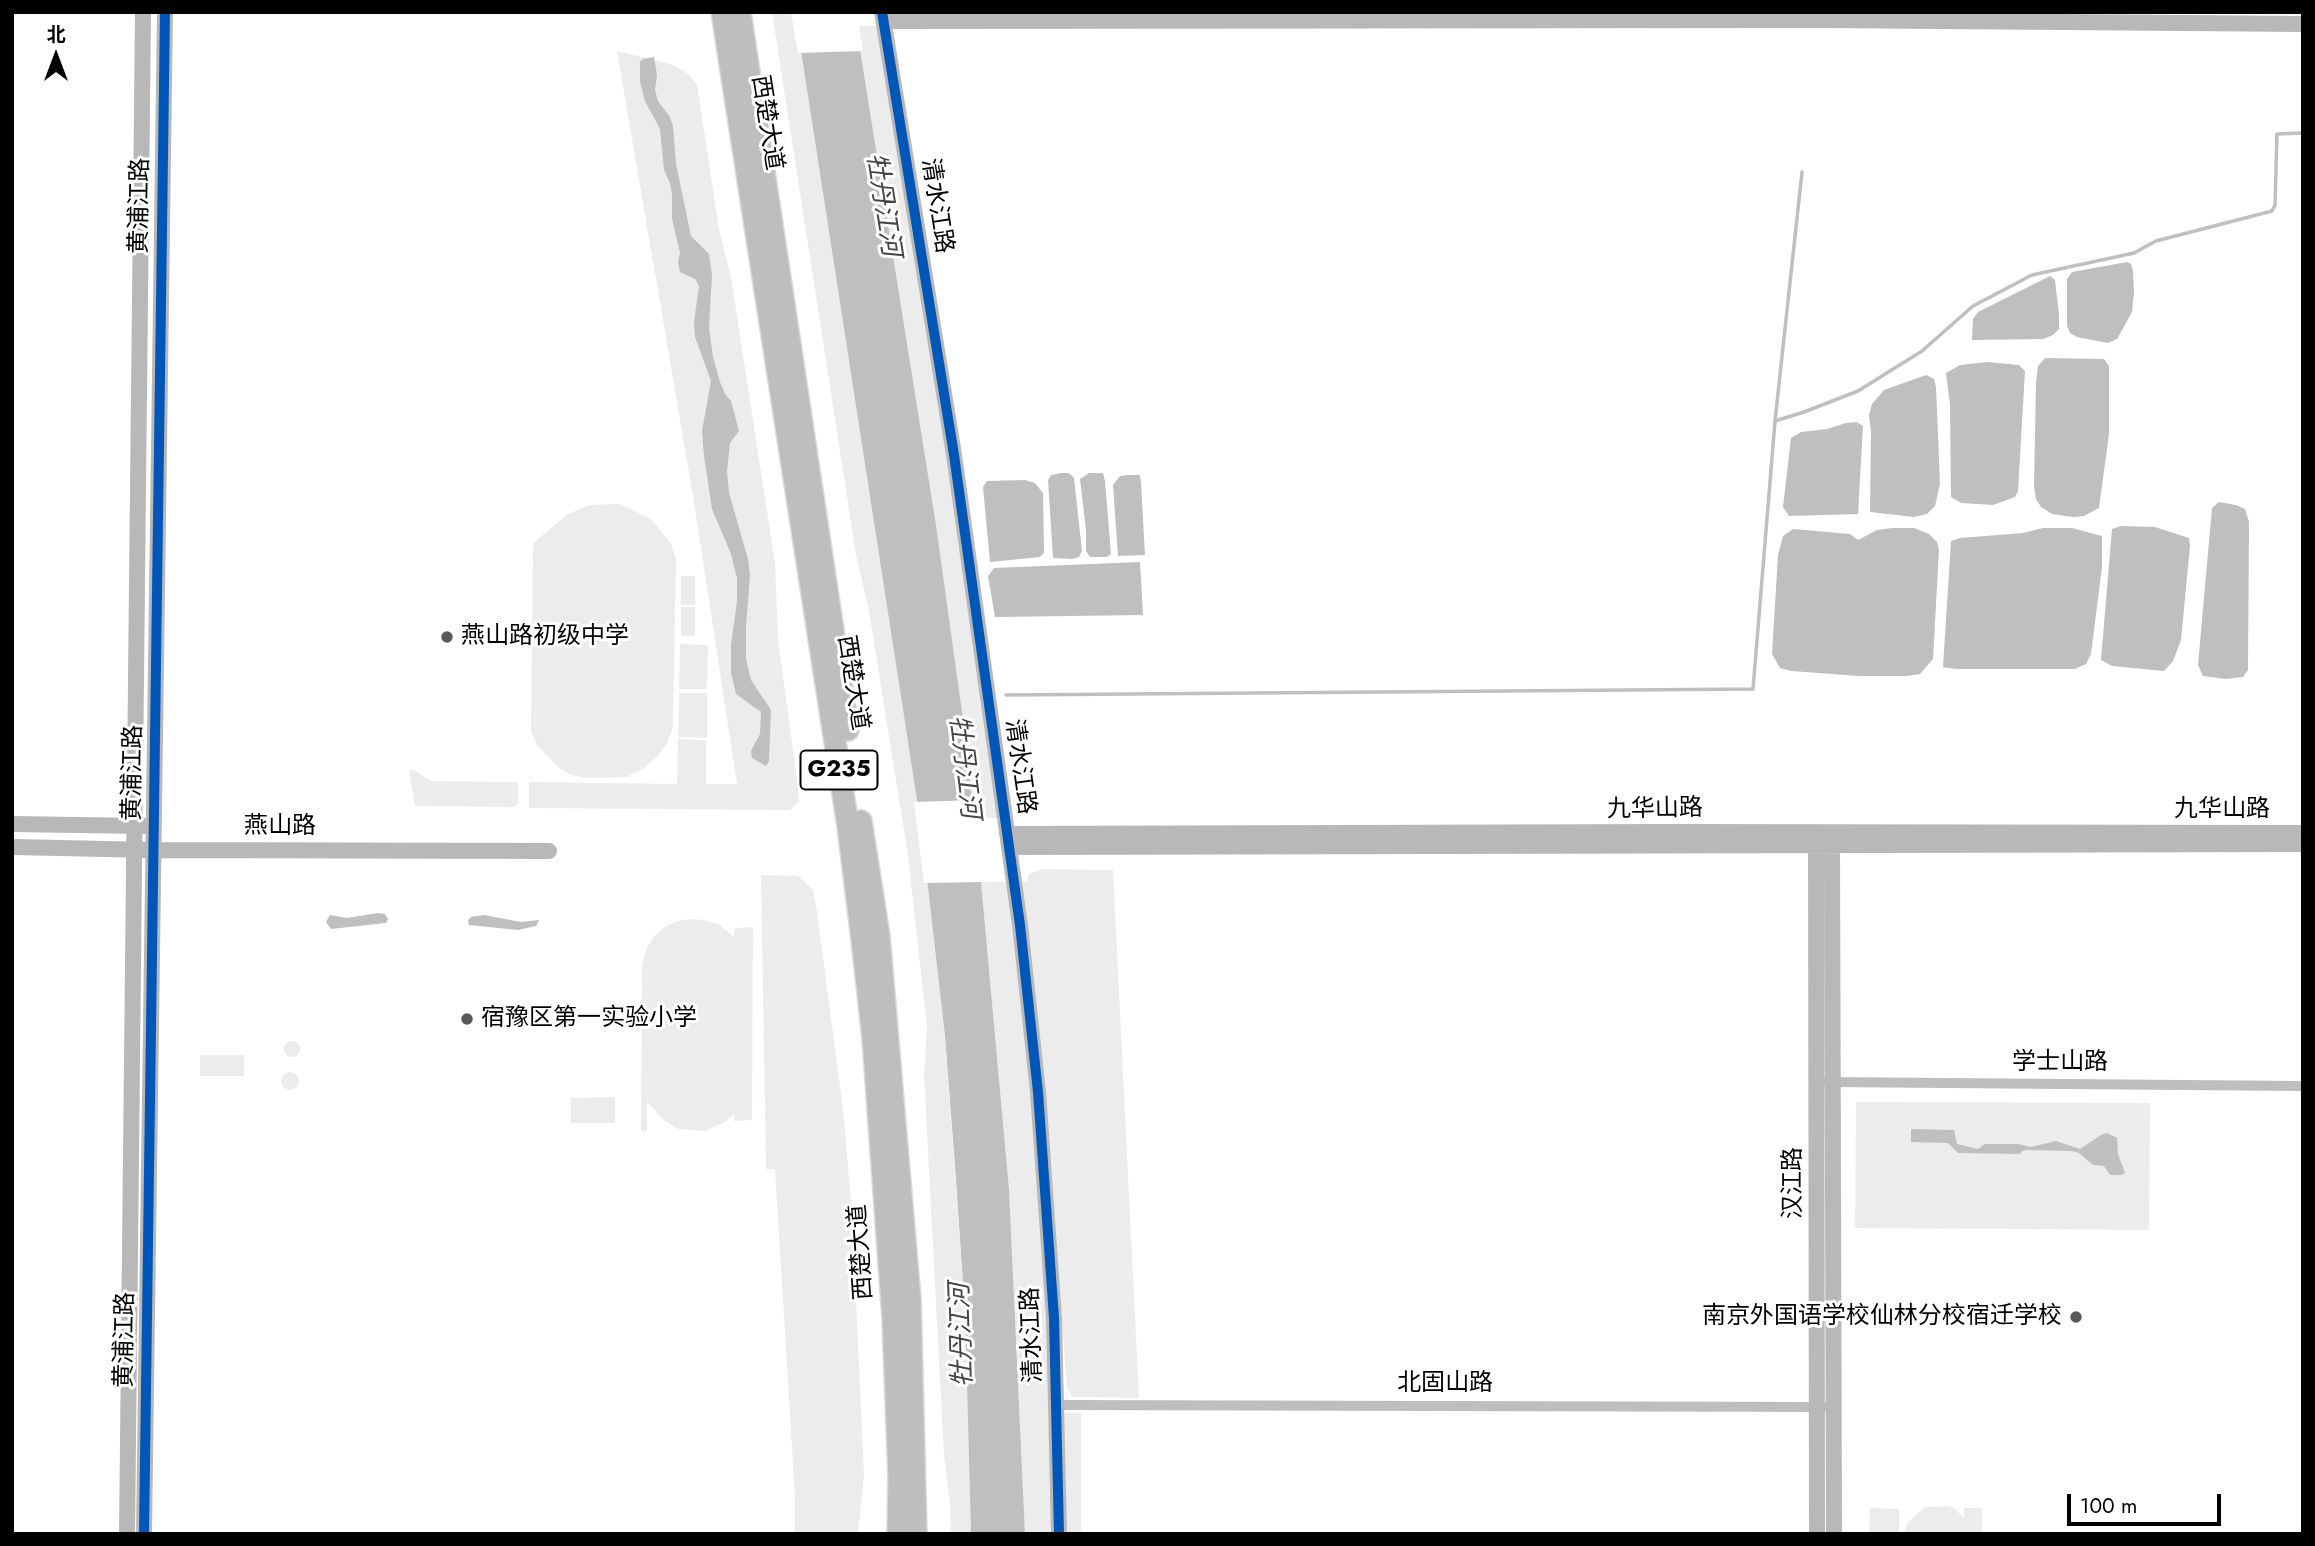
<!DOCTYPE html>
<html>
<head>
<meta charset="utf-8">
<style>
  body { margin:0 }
  #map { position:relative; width:2315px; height:1546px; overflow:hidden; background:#fff; font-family:Jost,"Noto Sans SC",sans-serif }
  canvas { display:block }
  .frame { position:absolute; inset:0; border:14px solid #000; pointer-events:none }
  .north { position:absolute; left:21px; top:21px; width:70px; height:70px; -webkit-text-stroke:5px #fff; paint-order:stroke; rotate:0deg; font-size:19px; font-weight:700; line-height:28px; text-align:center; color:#000 }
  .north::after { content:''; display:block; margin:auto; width:24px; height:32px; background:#000; clip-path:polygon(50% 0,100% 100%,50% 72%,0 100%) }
  .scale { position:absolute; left:2067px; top:1494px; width:154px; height:32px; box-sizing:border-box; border:4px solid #000; border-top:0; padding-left:9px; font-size:21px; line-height:24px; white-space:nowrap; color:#000; -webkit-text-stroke:5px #fff; paint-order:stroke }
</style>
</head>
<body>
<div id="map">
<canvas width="2315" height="1546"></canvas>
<div class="frame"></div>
<div class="north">北</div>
<div class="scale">100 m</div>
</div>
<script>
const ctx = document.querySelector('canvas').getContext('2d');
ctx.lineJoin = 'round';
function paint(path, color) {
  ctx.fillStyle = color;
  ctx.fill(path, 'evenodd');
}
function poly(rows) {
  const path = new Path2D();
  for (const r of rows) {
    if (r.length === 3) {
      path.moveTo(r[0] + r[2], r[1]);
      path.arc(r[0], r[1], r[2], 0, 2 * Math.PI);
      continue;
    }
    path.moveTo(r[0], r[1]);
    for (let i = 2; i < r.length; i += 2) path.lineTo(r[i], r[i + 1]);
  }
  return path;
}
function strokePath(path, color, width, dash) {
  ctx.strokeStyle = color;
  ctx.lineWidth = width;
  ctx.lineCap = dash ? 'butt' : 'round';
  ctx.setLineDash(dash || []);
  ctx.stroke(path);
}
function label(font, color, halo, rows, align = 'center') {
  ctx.font = font + ' Jost,"Noto Sans SC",sans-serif';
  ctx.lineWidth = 6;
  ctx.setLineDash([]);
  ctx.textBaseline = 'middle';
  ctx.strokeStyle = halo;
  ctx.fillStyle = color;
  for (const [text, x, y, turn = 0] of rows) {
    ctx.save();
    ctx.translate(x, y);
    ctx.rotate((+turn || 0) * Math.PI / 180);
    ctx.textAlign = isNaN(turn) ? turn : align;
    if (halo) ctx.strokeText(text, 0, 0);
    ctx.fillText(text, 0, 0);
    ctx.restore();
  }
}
paint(poly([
  [772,12,795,12,921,826,945,1036,965,1311,971,1534,951,1534,950,1503,944,1456,924,1075,927,1026,908,856,869,611,856,555],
  [856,26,880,26,1003,818,974,818,936,525],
  [617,51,671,64,687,73,697,84,719,229,731,277,775,563,778,639,798,787,799,801,790,810,529,808,529,782,677,784,678,739,706,740,706,784,737,784,693,496],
  [620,504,651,519,671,544,676,559,673,727,667,743,657,757,643,769,627,777,586,778,572,775,559,768,538,746,531,732,533,543,568,514,590,505],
  [681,576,695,576,695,605,681,605],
  [681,607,695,607,695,636,681,636],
  [680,644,708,645,707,689,679,689],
  [679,693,707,693,707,738,678,737],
  [409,770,414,770,431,781,518,782,518,804,514,807,415,806],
  [1042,869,1113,870,1139,1398,1072,1397,1067,1388,1060,1295,1064,1413,1081,1413,1081,1534,1025,1534,1009,1189,981,882,1027,881,1029,874],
  [761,875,798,876,813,890,817,912,843,1109,852,1212,864,1475,858,1534,795,1534,795,1497,775,1169,766,1169],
  [691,919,705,920,718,924,734,937,735,928,753,927,752,1120,734,1121,734,1114,725,1122,705,1131,678,1129,664,1120,647,1102,647,1131,641,1131,642,965,647,948,654,936,666,926,678,921],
  [292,1049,8],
  [200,1055,244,1055,244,1076,200,1076],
  [290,1081,9],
  [615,1097,615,1123,571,1123,571,1098],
  [1856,1102,2150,1103,2149,1230,1855,1228],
  [1948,1506,1954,1508,1964,1518,1964,1508,1982,1508,1982,1534,1903,1534,1908,1522,1925,1507],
  [1870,1508,1899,1509,1899,1534,1869,1534]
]), '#ececec');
paint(poly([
  [795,12,854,12,936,525,965,734,981,882,1009,1189,1025,1534,971,1534,965,1311,955,1166,945,1036,921,826],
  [654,57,657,75,655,90,658,101,670,117,673,126,676,164,691,236,709,254,712,275,709,328,713,357,720,382,725,394,731,401,739,431,730,443,727,471,729,493,748,559,750,575,746,626,746,659,751,680,771,710,769,761,766,766,752,758,751,751,760,734,761,712,736,694,731,673,731,645,737,601,737,578,731,554,712,509,704,456,702,431,711,381,695,337,694,322,699,286,695,279,680,272,678,262,680,253,672,219,672,194,670,183,664,170,660,129,645,101,640,82,640,62,643,59],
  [2127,262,2131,264,2133,271,2134,292,2132,312,2117,339,2108,343,2077,337,2070,333,2067,326,2067,279,2072,272],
  [2050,276,2055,280,2059,315,2059,329,2053,335,2043,339,1972,340,1973,319,1978,312],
  [2045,358,2104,359,2109,366,2109,434,2099,508,2084,516,2073,517,2052,514,2041,507,2036,499,2034,487,2036,383,2038,366],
  [1987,362,2019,365,2025,371,2018,491,2015,497,1993,505,1961,503,1951,497,1950,405,1946,373,1960,365],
  [1926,375,1934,379,1936,387,1940,484,1935,506,1927,514,1914,517,1870,512,1871,432,1869,415,1872,404,1884,390],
  [1857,422,1863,426,1858,514,1789,516,1783,507,1791,438,1801,432,1827,429,1846,423],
  [1061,473,1069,473,1074,478,1082,551,1079,557,1072,559,1053,558,1048,480,1051,475],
  [1089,473,1103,473,1105,481,1111,554,1107,557,1090,557,1086,551,1086,530,1080,479],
  [1128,475,1140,475,1141,483,1145,555,1118,556,1113,485,1120,476],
  [1025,480,1035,483,1043,493,1044,553,1040,557,990,562,983,487,987,481],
  [2219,502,2236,505,2245,509,2249,522,2248,670,2243,677,2226,679,2203,676,2198,665,2212,508],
  [2121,526,2155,527,2189,538,2190,546,2181,640,2173,661,2164,671,2112,666,2101,660,2112,529],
  [1892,528,1914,528,1929,534,1937,542,1939,550,1933,659,1920,674,1907,676,1859,676,1791,671,1780,668,1772,654,1778,555,1783,536,1793,529,1850,534,1858,540,1877,530],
  [2043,528,2072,528,2102,536,2102,567,2091,654,2086,664,2075,669,1956,669,1943,667,1951,541,1960,538,2023,533],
  [1140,562,1143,615,995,617,988,576,994,568],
  [378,913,385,914,388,919,386,923,331,929,326,922,330,915,347,918],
  [484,915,521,922,539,920,536,926,518,930,469,925,468,920,471,917],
  [1911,1129,1954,1130,1957,1144,1978,1149,1985,1144,2018,1144,2031,1147,2056,1141,2080,1149,2101,1135,2107,1133,2117,1138,2118,1154,2125,1173,2121,1175,2110,1175,2104,1166,2093,1165,2079,1153,2072,1151,2028,1150,2022,1151,2020,1154,1958,1153,1948,1143,1911,1142]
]), '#bfbfbf');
paint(poly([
  [791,12,857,12,863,51,798,53],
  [975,800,985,882,924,883,914,802]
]), '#fff');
strokePath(poly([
  [1775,421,1804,412,1858,391,1922,351,1973,306,2032,275,2134,253,2156,241,2272,211,2275,205,2277,134,2303,133],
  [1006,695,1753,689,1775,421,1802,172]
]), '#bfbfbf', 3.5);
const highway = poly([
  [722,12,848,826,862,939,873,1038,893,1318,899,1477,898,1534],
  [740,12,848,730],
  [861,821,879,936,910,1300,916,1534]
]);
strokePath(highway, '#dbdbdb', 24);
strokePath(poly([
  [1827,1082,2303,1086],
  [1056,1405,1823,1407]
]), '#bebebe', 10);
strokePath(poly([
  [882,12,954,455,1020,925,1038,1092,1054,1318,1059,1534],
  [884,21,1819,20,2303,24],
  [12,824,145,826],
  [1007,834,1670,832,2303,833],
  [1816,835,1817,1534],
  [1832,836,1834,1534],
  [12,847,154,850,549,851],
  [1009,847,2303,844],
  [127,1534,143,12],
  [144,1534,165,12]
]), '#b8b8b8', 16);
strokePath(highway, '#bebebe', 21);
strokePath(poly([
  [882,12,954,455,1020,925,1038,1092,1054,1318,1059,1534],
  [144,1534,165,12]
]), '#0057b8', 10);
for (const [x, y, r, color] of [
  [447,637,7,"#595959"],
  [467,1019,7,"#595959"],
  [2076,1317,7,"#595959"]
]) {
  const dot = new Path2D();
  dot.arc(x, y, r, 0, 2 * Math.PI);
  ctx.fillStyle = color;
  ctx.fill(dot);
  strokePath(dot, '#fff', 2.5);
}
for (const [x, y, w] of [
  [839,770,77]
]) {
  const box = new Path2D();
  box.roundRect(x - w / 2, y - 19.5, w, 39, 5);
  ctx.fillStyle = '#fff';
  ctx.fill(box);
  strokePath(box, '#000', 2);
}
label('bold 23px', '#000', null, [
  ["G235",839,770]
]);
label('24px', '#000', '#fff', [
  ["西楚大道",766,123,81],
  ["黄浦江路",141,206,-89],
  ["清水江路",936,206,81],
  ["西楚大道",852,683,81],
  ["清水江路",1019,767,82],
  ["黄浦江路",134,773,-89],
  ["九华山路",1655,810,-1],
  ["九华山路",2222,810],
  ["燕山路",280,827],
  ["学士山路",2060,1063],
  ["汉江路",1794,1183,-90],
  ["西楚大道",862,1252,-94],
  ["清水江路",1033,1335,-92],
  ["黄浦江路",126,1340,-89],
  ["北固山路",1445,1384]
]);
label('24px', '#000', '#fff', [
  ["燕山路初级中学",461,637],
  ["宿豫区第一实验小学",481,1019],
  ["南京外国语学校仙林分校宿迁学校",2062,1317,"right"]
], 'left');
label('italic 26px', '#444', '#fff', [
  ["牡丹江河",882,205,81],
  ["牡丹江河",963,767,83],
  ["牡丹江河",963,1335,-92]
]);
</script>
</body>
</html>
